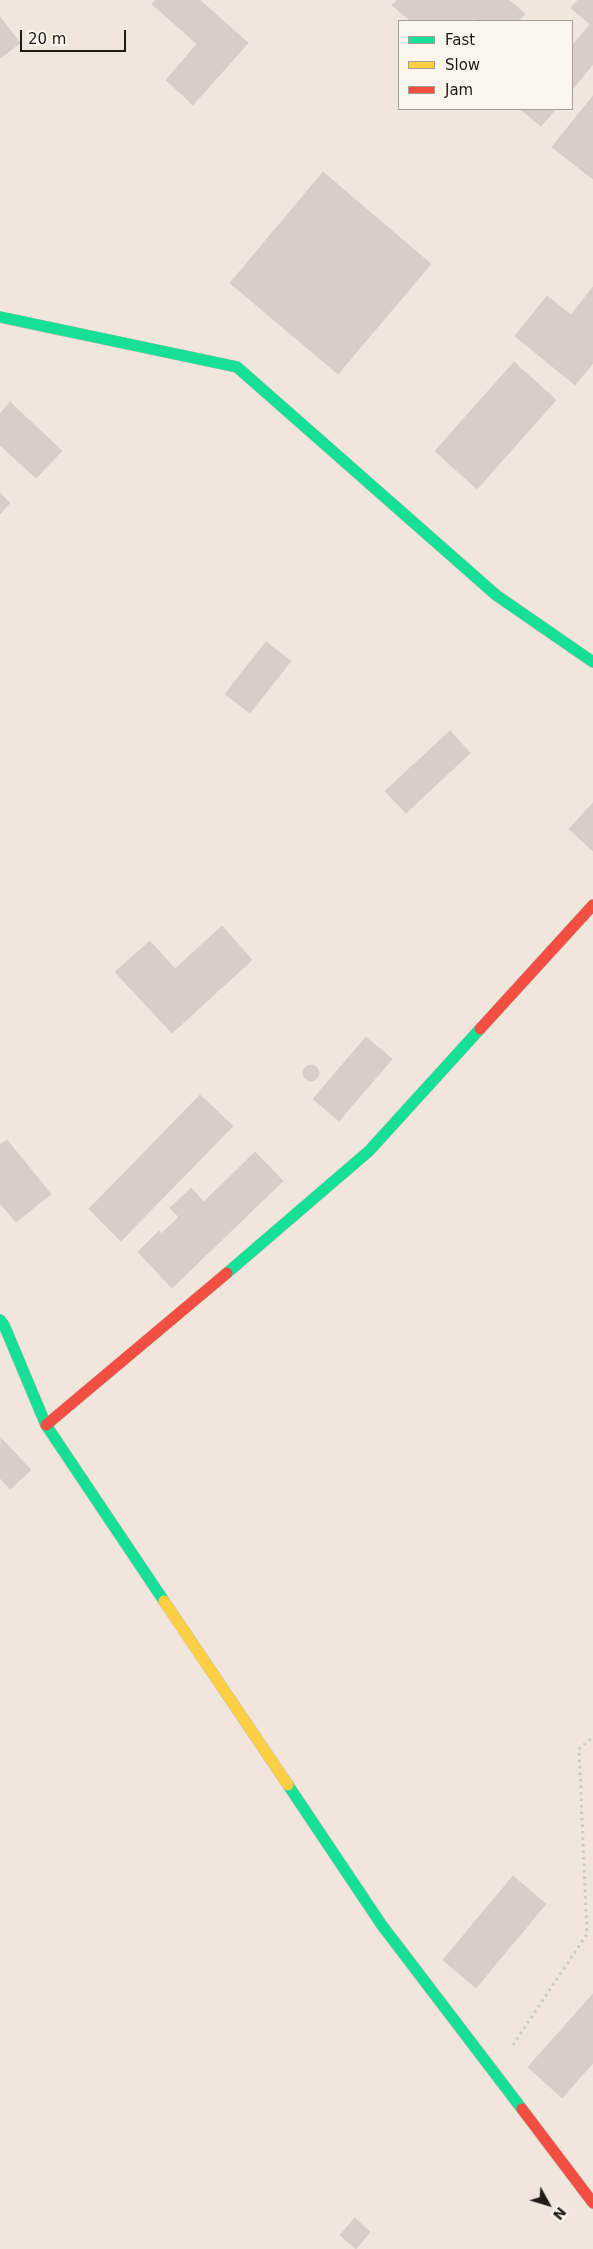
<!DOCTYPE html>
<html>
<head>
<meta charset="utf-8">
<style>
  body { margin:0 }
  #map { position:relative; width:593px; height:2249px; overflow:hidden; background:#f0e6dc; font-family:"DejaVu Sans",sans-serif }
  canvas { display:block }
  .legend { position:absolute; left:398px; top:20px; width:175px; height:90px; box-sizing:border-box; background:#fcf5ee; border:1px solid #a49e97; margin:0; padding:6px 9px; list-style:none; font-size:15px; color:#211b15 }
  .legend li { display:flex; align-items:center; gap:10px; height:25px }
  .legend b { width:25px; border:1px solid #a49e97 }
  .north { position:absolute; left:523px; top:2179px; width:50px; height:50px; -webkit-text-stroke:4px #fcf5ee; paint-order:stroke; rotate:129deg; font-size:14px; font-weight:700; line-height:20px; text-align:center; color:#211b15 }
  .north::after { content:''; display:block; margin:auto; width:18px; height:22px; background:#211b15; clip-path:polygon(50% 0,100% 100%,50% 72%,0 100%) }
  .scale { position:absolute; left:20px; top:30px; width:106px; height:22px; box-sizing:border-box; border:2px solid #211b15; border-top:0; padding-left:6px; font-size:15px; line-height:18px; white-space:nowrap; color:#211b15; -webkit-text-stroke:4px #fcf5ee; paint-order:stroke }
</style>
</head>
<body>
<div id="map">
<canvas width="593" height="2249"></canvas>
<ul class="legend">
<li><b style="height:6px;background:#16e098"></b>Fast</li>
<li><b style="height:6px;background:#ffcf43"></b>Slow</li>
<li><b style="height:6px;background:#f24e42"></b>Jam</li>
</ul>
<div class="north">N</div>
<div class="scale">20 m</div>
</div>
<script>
const ctx = document.querySelector('canvas').getContext('2d');
ctx.lineJoin = 'round';
function paint(path, color) {
  ctx.fillStyle = color;
  ctx.fill(path, 'evenodd');
}
function poly(rows) {
  const path = new Path2D();
  for (const r of rows) {
    if (r.length === 3) {
      path.moveTo(r[0] + r[2], r[1]);
      path.arc(r[0], r[1], r[2], 0, 2 * Math.PI);
      continue;
    }
    path.moveTo(r[0], r[1]);
    for (let i = 2; i < r.length; i += 2) path.lineTo(r[i], r[i + 1]);
  }
  return path;
}
function strokePath(path, color, width, dash) {
  ctx.strokeStyle = color;
  ctx.lineWidth = width;
  ctx.lineCap = dash ? 'butt' : 'round';
  ctx.setLineDash(dash || []);
  ctx.stroke(path);
}
const building = poly([
  [156,0,200,0,248,43,193,105,166,80,197,44,152,4,156,0],
  [397,0,509,0,525,14,519,21,477,21,474,18,471,21,411,21,392,5,397,0],
  [578,0,593,0,593,64,572,90,572,46,590,24,571,8,578,0],
  [0,17,20,43,0,58,0,17],
  [593,96,593,179,552,147,593,96],
  [520,109,556,109,541,126,520,109],
  [323,172,431,264,338,374,230,283,323,172],
  [333,243,364,267,330,310,299,285,333,243],
  [333,243,364,267,330,310,299,285,333,243],
  [593,287,593,363,575,385,515,336,547,296,571,315,593,287],
  [514,362,556,400,477,489,435,451,514,362],
  [10,402,62,451,36,478,0,445,0,414,10,402],
  [0,493,10,503,0,514,0,493],
  [266,642,291,661,250,713,225,694,266,642],
  [450,731,470,753,406,813,385,791,450,731],
  [593,803,593,851,569,829,593,803],
  [222,926,252,960,172,1033,115,972,150,941,175,969,222,926],
  [366,1037,392,1059,339,1121,313,1099,366,1037],
  [311,1073,8],
  [200,1095,233,1126,121,1241,89,1209,200,1095],
  [7,1140,51,1194,16,1222,0,1203,0,1145,7,1140],
  [255,1152,283,1181,172,1288,138,1252,159,1231,161,1234,179,1217,170,1208,191,1188,204,1202,255,1152],
  [1,1438,31,1470,10,1489,0,1478,1,1438],
  [513,1876,546,1904,476,1988,443,1960,513,1876],
  [593,1994,593,2063,562,2098,528,2067,593,1994],
  [355,2218,370,2232,356,2249,340,2235,355,2218]
]);
paint(building, '#d9cdc7');
strokePath(building, '#d7cec8', 1);
const fast = poly([
  [0,317,237,367,496,595,593,662],
  [227,1273,369,1151,480,1029],
  [0,1320,4,1325,46,1425,164,1601],
  [288,1785,381,1924,522,2109]
]);
const slow = poly([
  [164,1601,288,1785]
]);
const jam = poly([
  [480,1029,593,905],
  [46,1425,227,1273],
  [522,2109,593,2203]
]);
strokePath(fast, '#c2bab3', 12);
strokePath(slow, '#c2bab3', 12);
strokePath(jam, '#c2bab3', 12);
strokePath(poly([
  [513,2045,587,1934,579,1749,593,1737]
]), '#cdc9c6', 3, [2.5, 4]);
strokePath(fast, '#16e098', 11);
strokePath(slow, '#ffcf43', 11);
strokePath(jam, '#f24e42', 11);
</script>
</body>
</html>
